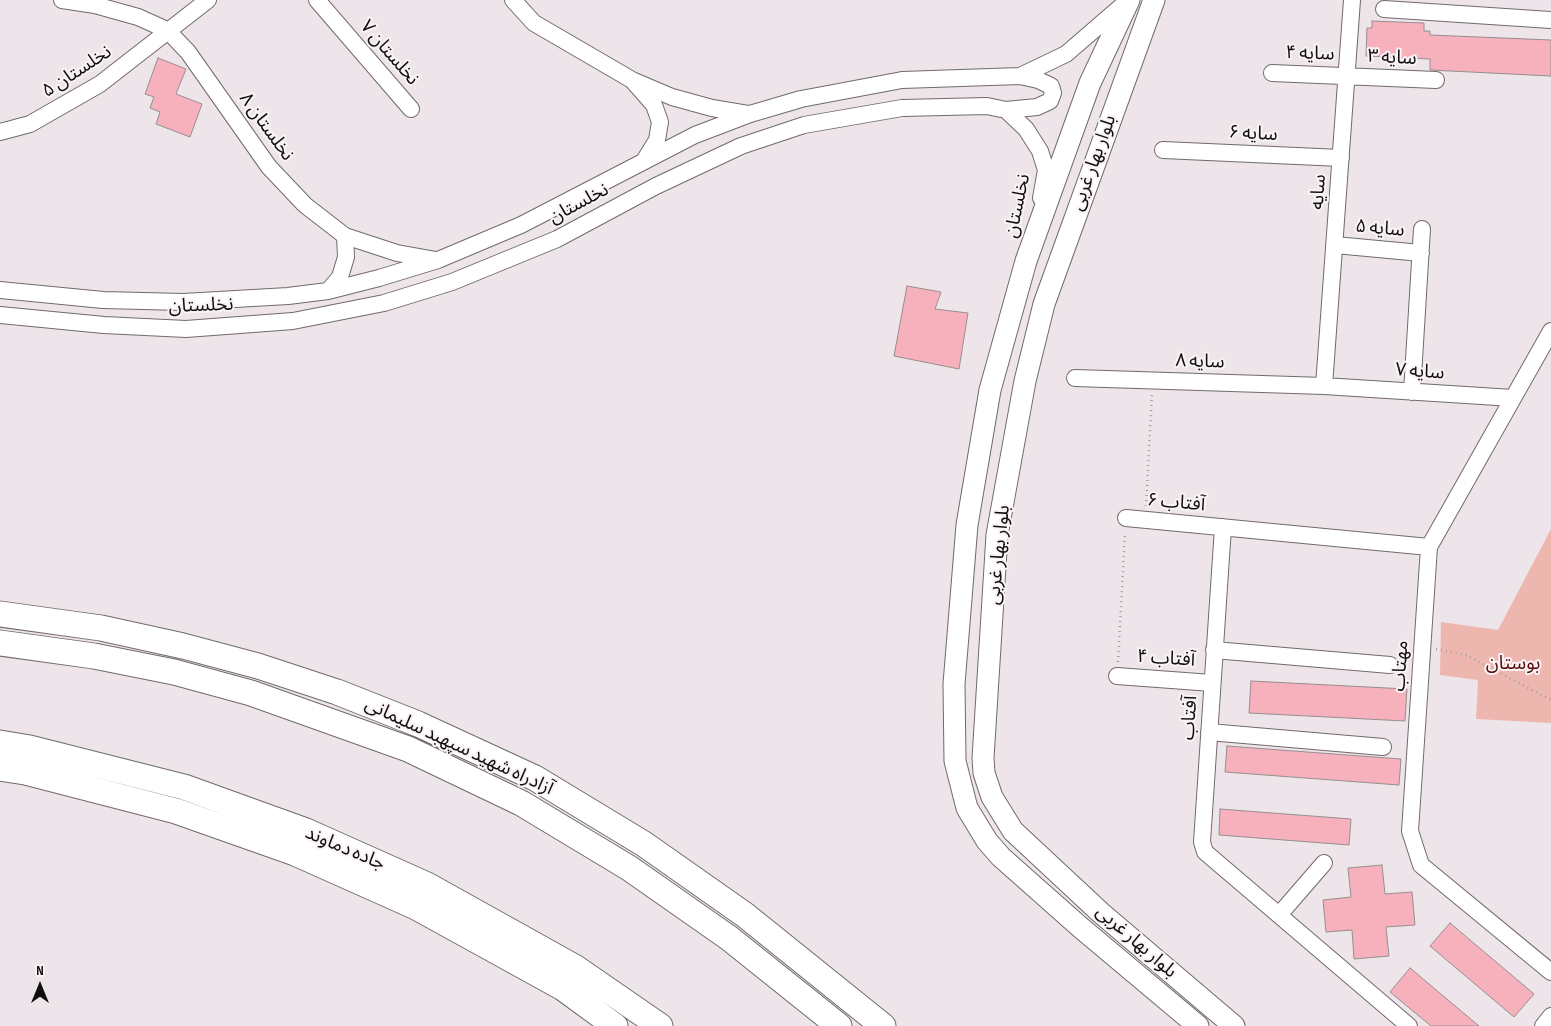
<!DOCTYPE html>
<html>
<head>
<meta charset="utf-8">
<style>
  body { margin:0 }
  #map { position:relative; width:1551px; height:1026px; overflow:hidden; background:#ede5e9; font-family:"Sofia Sans Condensed",sans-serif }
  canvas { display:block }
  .north { position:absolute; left:15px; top:961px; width:50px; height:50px; -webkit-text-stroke:4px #faf3f6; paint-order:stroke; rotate:0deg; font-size:14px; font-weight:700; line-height:20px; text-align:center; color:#100e0f }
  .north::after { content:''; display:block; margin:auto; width:18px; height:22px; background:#100e0f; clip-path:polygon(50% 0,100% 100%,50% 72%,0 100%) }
</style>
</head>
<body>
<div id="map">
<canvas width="1551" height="1026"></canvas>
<div class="north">N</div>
</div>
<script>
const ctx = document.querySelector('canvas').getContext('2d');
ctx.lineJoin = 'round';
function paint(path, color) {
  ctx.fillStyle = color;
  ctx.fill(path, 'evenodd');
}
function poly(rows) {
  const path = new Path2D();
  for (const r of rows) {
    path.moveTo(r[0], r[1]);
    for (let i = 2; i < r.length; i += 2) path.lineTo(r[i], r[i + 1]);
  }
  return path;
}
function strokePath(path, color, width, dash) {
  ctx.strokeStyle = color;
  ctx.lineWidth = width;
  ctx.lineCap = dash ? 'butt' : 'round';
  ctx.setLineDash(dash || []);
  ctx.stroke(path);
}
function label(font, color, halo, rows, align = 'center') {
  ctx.font = font + ' "Sofia Sans Condensed","Noto Sans Arabic",sans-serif';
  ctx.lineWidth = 4;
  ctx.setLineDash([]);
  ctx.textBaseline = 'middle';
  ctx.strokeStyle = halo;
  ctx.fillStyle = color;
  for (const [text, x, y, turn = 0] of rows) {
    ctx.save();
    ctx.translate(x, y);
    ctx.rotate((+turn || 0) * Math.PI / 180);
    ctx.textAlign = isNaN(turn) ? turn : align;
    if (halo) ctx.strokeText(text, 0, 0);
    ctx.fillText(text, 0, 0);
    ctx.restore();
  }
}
paint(poly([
  [1551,529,1551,723,1476,719,1478,680,1440,675,1441,622,1498,630]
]), '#edb7b0');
const building = poly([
  [1372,21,1424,23,1424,31,1430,31,1430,35,1551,40,1551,76,1430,70,1430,59,1366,56,1367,28,1372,28,1372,21],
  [158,58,186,69,176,94,202,104,190,137,156,124,160,112,150,108,154,97,145,94,158,58],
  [907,286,941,292,935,309,968,313,959,369,894,356,907,286],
  [1251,681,1407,689,1405,721,1249,713,1251,681],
  [1227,746,1401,759,1399,785,1225,772,1227,746],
  [1220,809,1351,819,1349,845,1219,835,1220,809],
  [1382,865,1385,894,1412,892,1415,925,1386,927,1389,956,1354,959,1352,930,1326,932,1323,900,1351,897,1348,868,1382,865],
  [1450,923,1534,994,1514,1017,1430,946,1450,923],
  [1410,968,1479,1026,1431,1026,1390,992,1410,968]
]);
paint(building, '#f6b1bd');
strokePath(building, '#958e8f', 1);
const minor = poly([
  [62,0,95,5,138,17,167,30,188,52,269,167,305,205,345,236,397,253,436,260],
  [317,0,411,109],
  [513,0,534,23,632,80],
  [1384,9,1551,20],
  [1272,73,1436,80],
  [1006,110,1037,107,1050,101,1053,93,1051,86,1038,80,1020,76],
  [0,132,30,124,100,84,208,0],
  [1163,150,1341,158],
  [644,161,657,140,660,122,654,105,632,80,672,97,712,108,748,114],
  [1335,245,1421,253],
  [0,290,103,300,183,302,288,296,328,291,379,278,438,260,521,225,695,135,750,114,801,99,902,80,1020,76,1066,54,1124,4],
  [328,291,340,277,346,257,345,236],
  [0,315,104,325,186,329,293,321,384,303,452,282,557,239,656,186,741,146,804,125,902,108,987,106,1006,110,1026,129,1040,151,1046,170,1041,198],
  [1551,331,1429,547,1410,831,1421,865,1551,972],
  [1075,378,1324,386,1513,398],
  [1324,386,1352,0],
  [1412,392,1422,229],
  [1126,518,1429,547],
  [1223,527,1202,842,1205,852,1409,1026],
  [1214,650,1390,665],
  [1117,676,1212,683],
  [1209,732,1383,747],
  [1279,915,1324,863],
  [1543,1026,1551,1016]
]);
const major = poly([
  [1129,0,1090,83,1026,261,990,390,967,525,954,684,955,761,967,808,987,841,1001,857,1080,927,1198,1026],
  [1154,0,1044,304,1025,381,997,535,983,758,984,773,992,797,1013,831,1101,913,1234,1026]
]);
const highway = poly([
  [0,614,101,628,183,646,258,666,337,692,418,724,535,778,644,844,745,915,883,1026],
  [0,643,94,656,174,672,251,693,408,749,521,803,629,868,729,938,839,1026],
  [0,743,30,748,184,787,306,831,427,885,576,968,660,1026],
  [0,768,25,772,176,811,295,853,416,907,563,988,615,1026]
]);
strokePath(minor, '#716a6d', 18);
strokePath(major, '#716a6d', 23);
strokePath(highway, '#716a6d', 27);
strokePath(poly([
  [1146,506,1152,394],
  [1436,649,1466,655,1551,700],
  [1118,662,1125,533]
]), '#a39da0', 2.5, [1, 4]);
strokePath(minor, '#fff', 16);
strokePath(major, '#fff', 21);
strokePath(highway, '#fff', 25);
label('19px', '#100e0f', '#faf3f6', [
  ["نخلستان ۷",389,53,49],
  ["سایه ۴",1310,54,2],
  ["سایه ۳",1392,58,3],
  ["نخلستان ۵",77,72,-33],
  ["نخلستان ۸",266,127,54],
  ["سایه ۶",1253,134,3],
  ["بلوار بهار غربی",1094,163,-70],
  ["سایه",1319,192,-86],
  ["نخلستان",579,204,-28],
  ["نخلستان",1018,206,-78],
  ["سایه ۵",1380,229,5],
  ["نخلستان",201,306,-2],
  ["سایه ۸",1200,362,2],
  ["سایه ۷",1420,372,4],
  ["آفتاب ۶",1176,503,5],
  ["بلوار بهار غربی",999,555,-84],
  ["آفتاب ۴",1166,659,4],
  ["مهتاب",1401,666,-86],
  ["آفتاب",1190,718,-86],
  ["آزادراه شهید سپهبد سلیمانی",459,747,25],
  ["جاده دماوند",345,849,23],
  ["بلوار بهار غربی",1136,942,41]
]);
label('19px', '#570c0c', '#faf3f6', [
  ["بوستان",1513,664]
]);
</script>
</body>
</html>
